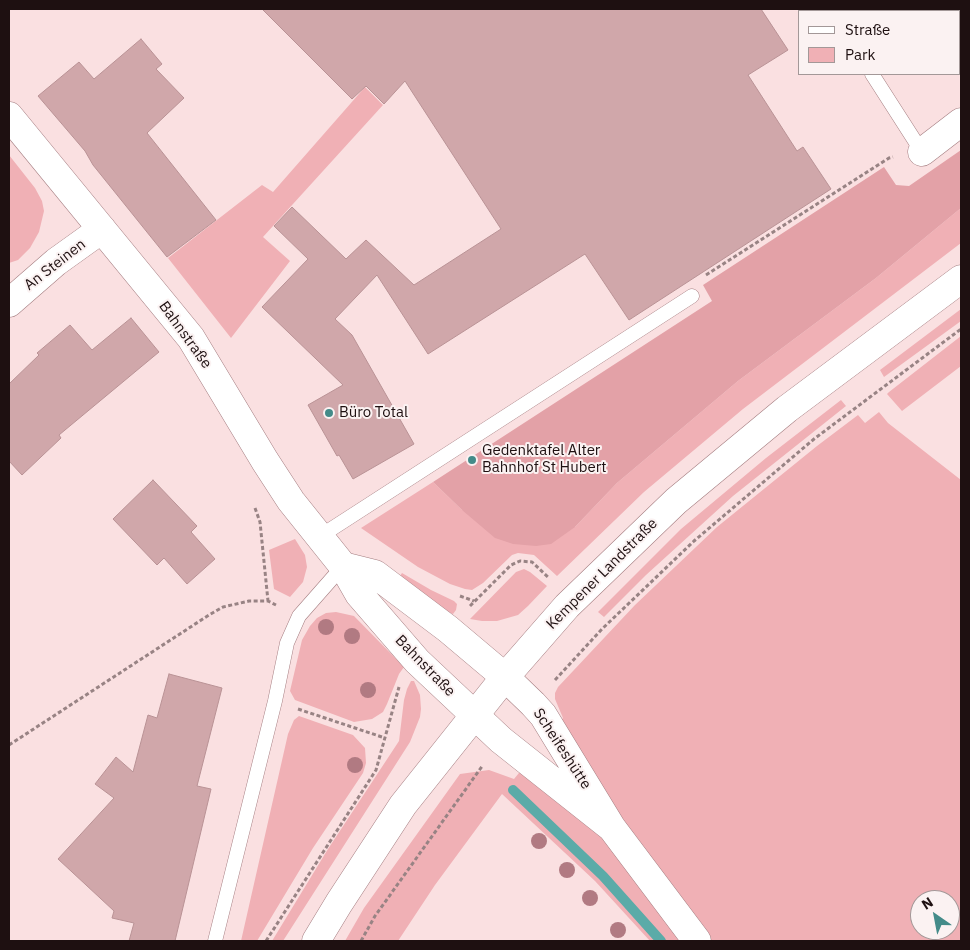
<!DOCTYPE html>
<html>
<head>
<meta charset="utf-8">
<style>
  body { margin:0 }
  #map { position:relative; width:970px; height:950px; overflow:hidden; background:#fae0e1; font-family:"IBM Plex Sans",sans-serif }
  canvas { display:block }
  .frame { position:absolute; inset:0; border:10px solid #1e1011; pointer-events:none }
  .legend { position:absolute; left:798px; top:10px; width:162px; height:65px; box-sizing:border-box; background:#fbf2f2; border:1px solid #a39898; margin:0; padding:6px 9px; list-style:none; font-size:15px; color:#1e1011 }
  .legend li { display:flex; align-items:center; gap:10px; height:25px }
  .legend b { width:25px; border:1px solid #a39898 }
  .north { position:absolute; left:910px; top:890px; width:50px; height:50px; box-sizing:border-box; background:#fbf2f2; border:1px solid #a39898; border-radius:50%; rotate:327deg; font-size:14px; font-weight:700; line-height:20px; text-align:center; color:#1e1011 }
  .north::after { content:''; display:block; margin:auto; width:18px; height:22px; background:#448b89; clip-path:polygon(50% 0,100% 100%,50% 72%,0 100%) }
</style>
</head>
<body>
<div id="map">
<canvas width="970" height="950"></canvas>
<div class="frame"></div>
<ul class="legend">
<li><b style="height:6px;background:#fff"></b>Straße</li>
<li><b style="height:14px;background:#f0b0b5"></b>Park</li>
</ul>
<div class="north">N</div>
</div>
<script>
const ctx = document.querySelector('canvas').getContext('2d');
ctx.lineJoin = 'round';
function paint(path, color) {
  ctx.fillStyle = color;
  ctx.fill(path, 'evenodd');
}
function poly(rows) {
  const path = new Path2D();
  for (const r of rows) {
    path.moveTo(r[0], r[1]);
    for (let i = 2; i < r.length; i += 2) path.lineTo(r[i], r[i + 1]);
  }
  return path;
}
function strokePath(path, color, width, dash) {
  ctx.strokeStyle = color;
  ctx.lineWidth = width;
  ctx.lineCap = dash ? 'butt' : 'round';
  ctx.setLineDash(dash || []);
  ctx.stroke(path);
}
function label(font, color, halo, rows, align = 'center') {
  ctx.font = font + ' "IBM Plex Sans",sans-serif';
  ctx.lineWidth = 4;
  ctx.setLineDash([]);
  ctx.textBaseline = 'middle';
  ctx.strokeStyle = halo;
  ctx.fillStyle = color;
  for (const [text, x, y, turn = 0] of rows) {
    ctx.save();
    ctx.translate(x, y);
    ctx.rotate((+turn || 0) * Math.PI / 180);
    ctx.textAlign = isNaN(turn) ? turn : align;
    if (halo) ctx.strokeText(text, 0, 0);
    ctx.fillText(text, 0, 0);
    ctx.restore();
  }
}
paint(poly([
  [365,87,383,105,263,237,290,261,231,338,168,258,262,185,273,192],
  [9,155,35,188,42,201,44,211,39,232,30,248,18,260,9,263],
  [961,208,961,243,743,409,644,492,557,576,534,555,518,553,512,555,483,583,472,590,465,589,450,584,418,567,361,528,433,482,462,510,575,527,617,483,738,381,876,278],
  [961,309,961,321,884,377,880,370],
  [961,336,961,366,902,411,887,394,889,392],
  [841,400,846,406,733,496,646,575,604,617,598,612,681,529,766,458],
  [879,412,888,423,961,480,961,941,650,941,595,881,502,794,435,885,398,941,345,941,364,908,460,774,489,770,514,779,537,751,566,780,547,739,563,718,555,699,555,693,558,687,635,605,717,527,817,446,858,415,865,423],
  [920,900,950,900,950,930,920,930],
  [295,539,305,555,307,567,303,582,290,597,274,589,269,550],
  [524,569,530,572,547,586,528,606,518,615,497,621,482,621,470,619,516,572],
  [402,573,431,590,454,601,457,604,456,610,453,614,440,609,398,579],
  [336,612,354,616,404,667,399,674,387,704,383,712,372,719,354,722,295,700,290,691,302,640,310,626,317,618,326,613],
  [411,681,414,681,420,695,421,709,420,717,410,742,283,941,272,941,328,849,399,741,404,700,407,689],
  [299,716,353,735,365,748,366,763,363,773,313,848,257,941,241,941,288,734,294,720]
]), '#f0b0b5');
paint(poly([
  [961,150,961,208,876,278,738,381,617,483,575,527,551,544,536,546,513,544,495,538,462,510,433,482,712,301,703,285,884,167,896,185,909,186]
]), '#e3a1a7');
strokePath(poly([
  [513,790,603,876,661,941]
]), '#5baba8', 10);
const building = poly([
  [262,9,761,9,788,50,748,75,797,151,803,147,831,189,629,320,585,254,428,354,377,275,335,319,352,335,414,444,353,479,339,455,337,456,308,405,343,385,262,307,308,259,274,226,292,207,346,259,366,240,414,285,501,229,405,81,384,104,366,86,352,99,262,9],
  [141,39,162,64,156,69,184,98,147,133,216,220,167,257,93,165,85,151,38,96,79,62,94,79,141,39],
  [131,318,159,352,59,435,61,438,22,475,9,461,9,384,39,355,37,353,70,325,92,350,131,318],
  [153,480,197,526,191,532,215,559,187,584,164,558,157,565,113,519,153,480],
  [169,674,222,688,197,786,211,789,175,941,129,941,134,923,112,918,114,911,58,859,114,798,95,784,116,757,133,772,148,715,157,718,169,674]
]);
paint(building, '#d0a7aa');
strokePath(building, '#b99295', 1);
const service = poly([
  [830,9,832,11],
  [872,74,922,152],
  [319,537,692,296],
  [215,941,275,701,287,643,299,616,343,566]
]);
const minor = poly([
  [9,116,191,338,265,461,291,501,343,566,359,594,417,661,501,740,612,828],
  [922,152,961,122],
  [9,303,56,262,102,229],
  [343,566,375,574,448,629,505,677,533,704,543,715,612,828,697,941]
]);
const tertiary = poly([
  [316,941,339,903,403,805,505,677,567,606,676,501,787,409,961,279]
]);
strokePath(service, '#a47d80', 15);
strokePath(minor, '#a47d80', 29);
strokePath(tertiary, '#a47d80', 29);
strokePath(poly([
  [706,275,889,158,893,157],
  [255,508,260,522,268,601],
  [460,596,474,601],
  [470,606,511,565,520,561,532,562,549,578],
  [555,680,602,629,694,541,814,439,961,329],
  [298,709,385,738],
  [9,745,209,615,223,607,249,601,268,601,276,605],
  [266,941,376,770,399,687],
  [361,941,375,916,483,765]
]), '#988384', 3, [4, 2.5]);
strokePath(service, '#fff', 14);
strokePath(minor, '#fff', 28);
strokePath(tertiary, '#fff', 28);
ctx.fillStyle = '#b17a82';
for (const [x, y] of [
  [326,627],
  [352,636],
  [368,690],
  [355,765],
  [539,841],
  [567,870],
  [590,898],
  [618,930]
]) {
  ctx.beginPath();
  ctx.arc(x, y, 8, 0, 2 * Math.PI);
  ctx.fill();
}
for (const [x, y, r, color] of [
  [329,413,5,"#448b89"],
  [472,460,5,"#448b89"]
]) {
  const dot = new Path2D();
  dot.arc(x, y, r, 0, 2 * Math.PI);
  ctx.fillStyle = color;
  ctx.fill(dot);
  strokePath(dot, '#fbf2f2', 2);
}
label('15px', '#1e1011', '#fbf2f2', [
  ["An Steinen",55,265,-38],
  ["Bahnstraße",185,335,54],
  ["Kempener Landstraße",602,574,-45],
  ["Bahnstraße",425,666,46],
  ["Scheifeshütte",562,749,57]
]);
label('15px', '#1e1011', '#fbf2f2', [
  ["Büro Total",339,413],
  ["Gedenktafel Alter",482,451],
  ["Bahnhof St Hubert",482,468]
], 'left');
</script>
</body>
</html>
